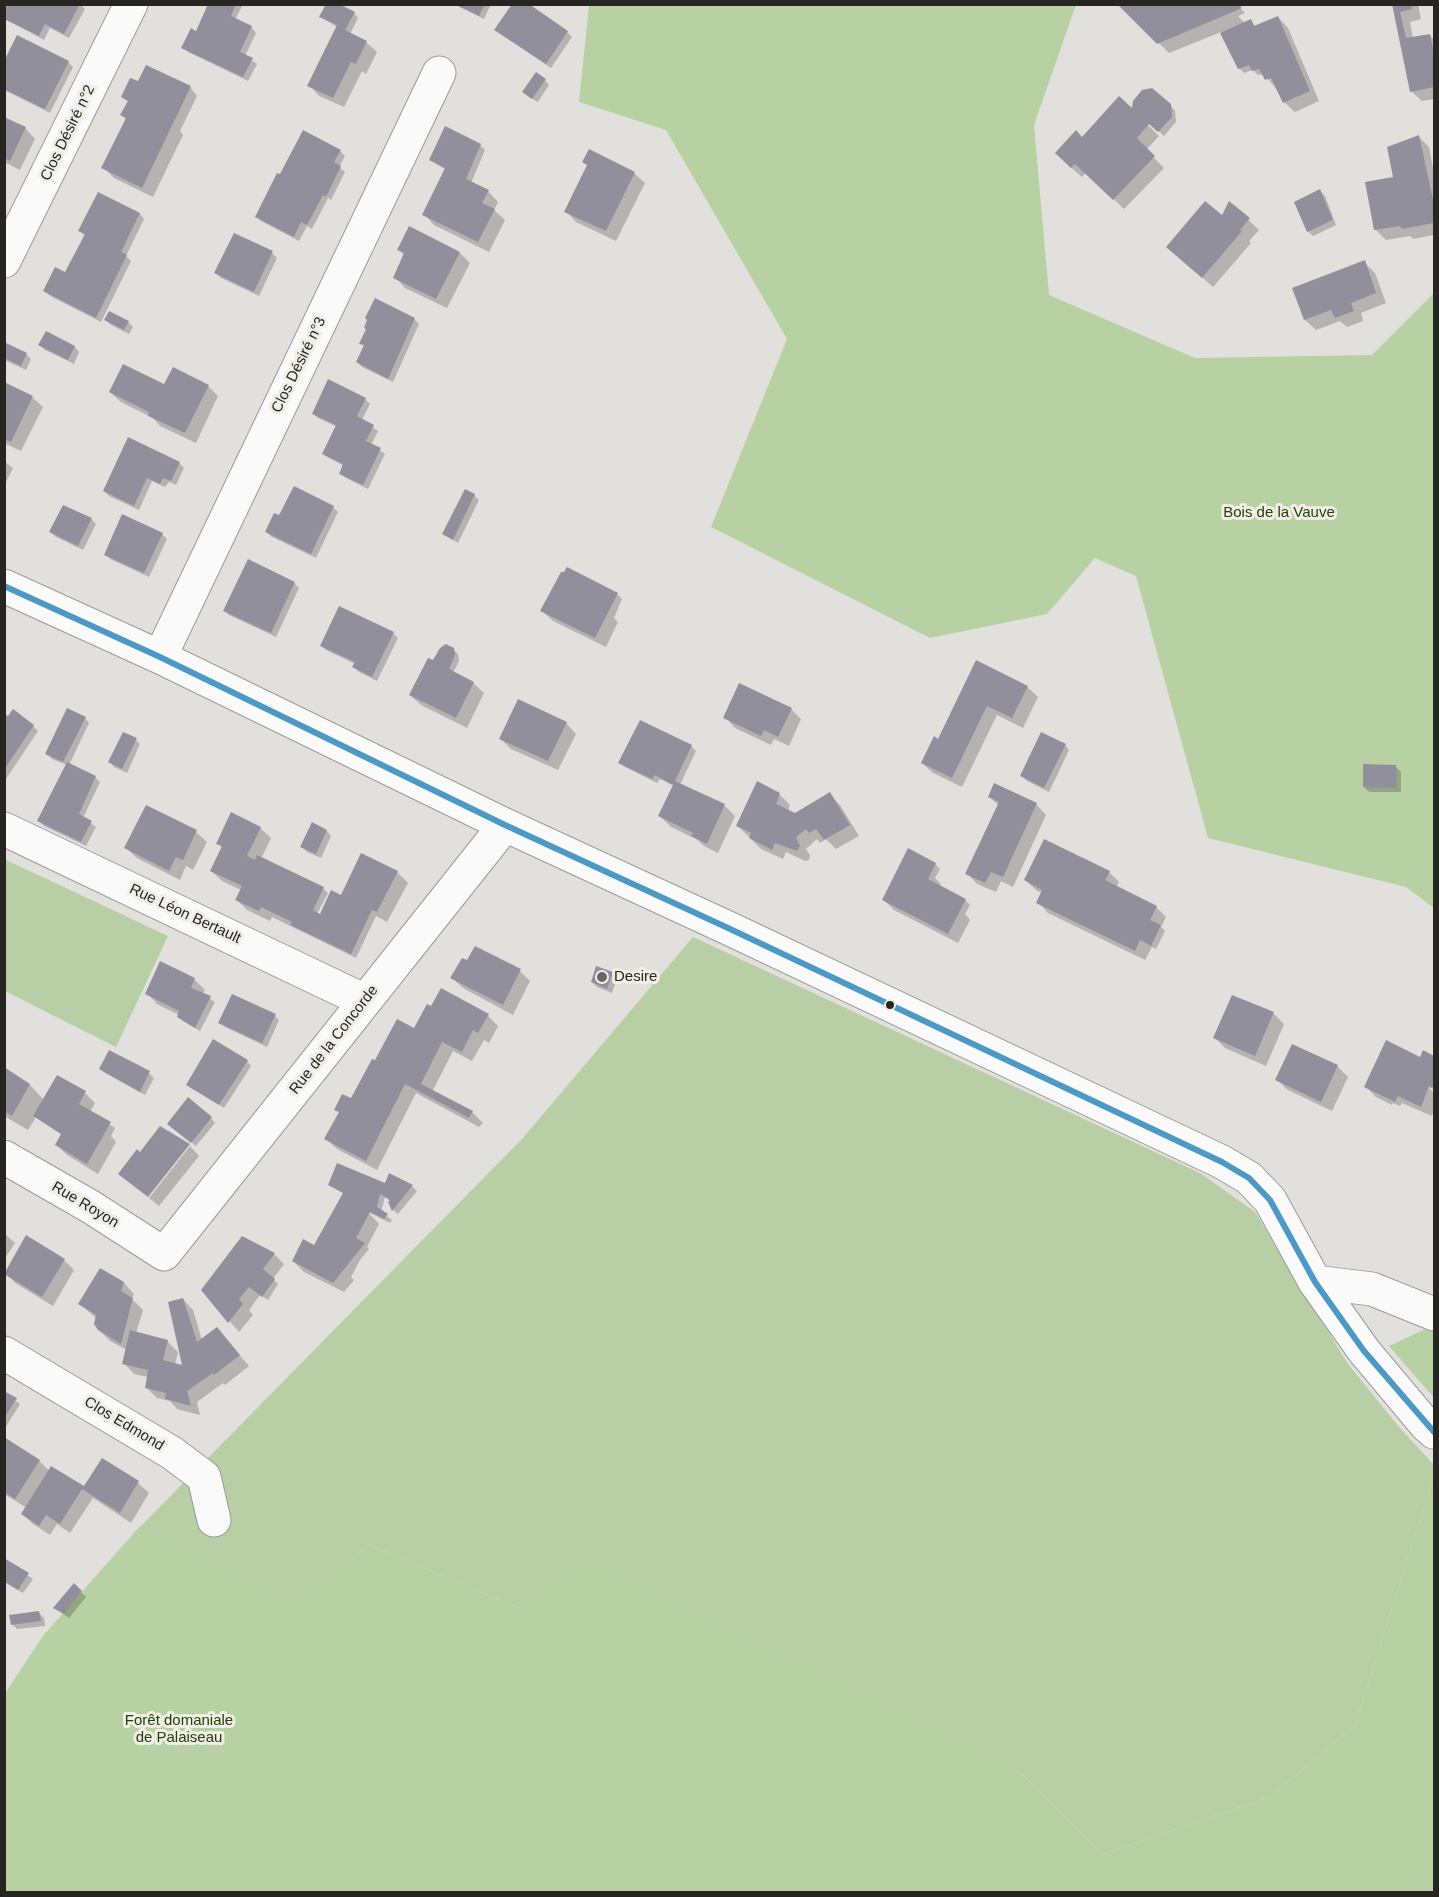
<!DOCTYPE html>
<html>
<head>
<meta charset="utf-8">
<style>
  body { margin:0 }
  #map { position:relative; width:1439px; height:1897px; overflow:hidden; background:#e2e0dd; font-family:Arial,sans-serif }
  canvas { display:block }
  .frame { position:absolute; inset:0; border:6px solid #262522; pointer-events:none }
</style>
</head>
<body>
<div id="map">
<canvas width="1439" height="1897"></canvas>
<div class="frame"></div>
</div>
<script>
const ctx = document.querySelector('canvas').getContext('2d');
ctx.lineJoin = 'round';
function paint(path, color) {
  ctx.fillStyle = color;
  ctx.fill(path, 'evenodd');
}
function poly(rows) {
  const path = new Path2D();
  for (const r of rows) {
    path.moveTo(r[0], r[1]);
    for (let i = 2; i < r.length; i += 2) path.lineTo(r[i], r[i + 1]);
  }
  return path;
}
function strokePath(path, color, width, dash) {
  ctx.strokeStyle = color;
  ctx.lineWidth = width;
  ctx.lineCap = dash ? 'butt' : 'round';
  ctx.setLineDash(dash || []);
  ctx.stroke(path);
}
function label(font, color, halo, rows, align = 'center') {
  ctx.font = font + ' Arial,sans-serif';
  ctx.lineWidth = 6;
  ctx.setLineDash([]);
  ctx.textBaseline = 'middle';
  ctx.strokeStyle = halo;
  ctx.fillStyle = color;
  for (const [text, x, y, turn = 0] of rows) {
    ctx.save();
    ctx.translate(x, y);
    ctx.rotate((+turn || 0) * Math.PI / 180);
    ctx.textAlign = isNaN(turn) ? turn : align;
    if (halo) ctx.strokeText(text, 0, 0);
    ctx.fillText(text, 0, 0);
    ctx.restore();
  }
}
paint(poly([
  [4,859,168,936,116,1047,5,991],
  [693,937,1200,1173,1255,1212,1348,1364,1399,1427,1434,1465,1434,1475,1355,1725,1269,1797,1103,1854,1019,1771,519,1608,369,1544,294,1607,133,1534,522,1139]
]), '#b8cea5');
paint(poly([
  [589,5,1076,5,1034,125,1049,295,1195,358,1372,355,1434,293,1434,908,1406,887,1208,838,1136,576,1095,558,1047,614,930,638,711,527,787,339,666,130,579,102],
  [1434,1325,1434,1398,1389,1346],
  [1434,1475,1434,1892,5,1892,4,1695,43,1636,140,1526,294,1606,369,1544,519,1608,585,1559,1019,1771,1103,1854,1269,1797,1355,1725]
]), '#b7d1a2');
paint(poly([
  [9,4,23,4,28,7,30,4,80,4,85,9,69,38,50,28,44,40,4,18],
  [210,4,243,4,235,20,252,28,256,33,245,56,257,64,248,81,188,52,183,47,196,33],
  [454,4,491,4,484,19],
  [1236,4,1245,13,1238,16,1245,23,1251,21,1256,27,1278,17,1288,28,1319,101,1295,112,1284,102,1277,90,1264,74,1258,75,1253,70,1244,73,1239,68,1221,32,1169,53,1121,6],
  [1393,4,1418,4,1421,19,1410,22,1413,38,1430,35,1434,40,1434,99,1422,101,1411,91],
  [354,13,358,18,350,34,366,42,377,52,366,74,362,71,344,107,319,96,309,85,337,27,321,17],
  [567,32,572,37,551,68,501,34],
  [68,62,73,67,50,113,4,90,4,64],
  [545,80,549,85,538,102,529,97],
  [138,83,190,87,197,96,180,131,183,135,153,197,114,178,103,167,127,120,122,115,129,102,122,97],
  [1170,105,1175,111,1176,122,1164,136,1149,122,1147,124,1159,136,1146,150,1164,168,1124,209,1086,173,1082,177,1067,164,1082,139,1141,119],
  [4,118,25,128,35,139,20,170,4,162],
  [1419,137,1429,147,1434,173,1434,235,1413,239,1410,236,1386,240,1375,229,1394,178],
  [480,145,485,150,471,183,488,191,498,202,494,210,505,220,489,252,434,225,424,214,446,170,430,160],
  [340,151,345,156,339,167,345,172,331,200,328,198,312,229,307,226,299,241,261,221,257,217],
  [634,173,645,183,616,241,576,222,566,211],
  [1320,191,1325,196,1336,225,1313,236,1308,231],
  [98,194,140,214,144,219,126,256,131,261,101,322,50,296,45,291,66,274,85,236,80,231],
  [1230,203,1259,230,1249,241,1251,243,1213,287,1179,257,1223,217],
  [235,235,272,253,277,258,259,296,221,278,216,273],
  [399,250,460,253,470,263,447,308,405,288,395,277,405,256],
  [1364,262,1375,273,1386,303,1361,313,1363,321,1347,327,1340,321,1316,330,1305,320,1294,289],
  [414,319,419,324,393,382,362,367,357,362,365,347,361,343,368,330],
  [106,320,128,322,133,327,129,334,111,325],
  [46,333,75,347,79,352,74,364,45,350,40,345],
  [4,344,26,354,31,359,26,370,4,360],
  [4,383,32,397,43,407,21,451,4,443],
  [164,386,208,386,218,396,196,443,160,426,153,418,121,402,110,392],
  [365,399,370,404,362,420,378,431,371,445,385,454,368,489,346,478,341,474,344,466,329,458,324,454,337,427,318,418,313,413],
  [4,461,13,468,4,486],
  [179,463,184,468,176,485,169,482,165,487,152,481,139,510,109,496,104,491],
  [474,495,479,500,458,543,444,534],
  [333,507,338,512,316,558,272,537,267,532,280,517],
  [123,516,162,534,167,539,149,577,110,559,106,554],
  [91,519,96,524,83,550,56,537,51,532],
  [564,575,617,594,622,599,614,618,618,622,606,647,553,621,542,611],
  [294,583,299,588,276,637,229,615,225,610],
  [393,633,398,638,377,681,359,672,354,667,355,664,326,650,321,645],
  [453,649,458,654,459,661,453,673,473,683,484,693,467,728,421,705,410,695,440,666],
  [977,662,1027,687,1038,697,1023,728,997,715,962,787,933,773,922,763,939,741],
  [791,709,801,719,789,746,774,739,771,745,735,728,725,717],
  [4,716,33,726,38,731,4,782],
  [85,718,89,723,69,765,95,777,100,782,83,818,96,827,86,846,44,826,39,821,67,765,52,759,47,754],
  [566,723,576,734,558,770,511,749,500,738],
  [136,740,140,744,127,773,114,767,110,762],
  [1065,745,1069,750,1049,792,1027,781,1022,776],
  [691,746,696,751,680,785,725,806,735,816,718,853,704,846,696,839,671,827,660,816,674,786,660,779,657,783,625,767,620,763],
  [1396,767,1401,772,1401,792,1369,792,1364,787],
  [779,794,790,805,788,811,795,815,829,794,840,805,859,836,836,849,826,839,820,843,817,839,806,849,810,855,809,860,805,861,786,852,783,859,761,849,738,826],
  [990,797,1036,804,1046,815,1013,887,1001,881,996,892,977,884,967,873,999,806],
  [147,807,196,832,207,842,193,870,186,866,180,880,137,858,126,848],
  [313,824,327,831,331,836,321,858,307,852,302,847],
  [260,828,271,838,261,859,323,888,328,893,317,914,321,916,397,872,408,883,387,922,376,916,356,958,272,917,270,921,247,910,237,900,241,890,222,881,211,871,222,848,218,843],
  [908,851,935,864,940,869,935,878,941,884,940,886,965,900,970,905,965,914,970,920,958,943,894,910,884,900],
  [1109,872,1119,882,1116,888,1156,907,1166,917,1161,927,1165,931,1156,949,1152,947,1145,960,1048,913,1038,902,1042,893,1036,890,1025,880],
  [520,971,530,981,513,1015,463,988,452,978],
  [612,973,617,978,612,993,597,987,592,982],
  [194,979,205,990,202,994,215,1002,200,1031,183,1021,179,1015,157,1004,147,993],
  [1232,996,1274,1014,1284,1024,1266,1066,1225,1048,1215,1038],
  [275,1016,279,1020,267,1047,225,1027,220,1022],
  [488,1016,498,1026,489,1043,484,1040,472,1061,453,1051,432,1092,473,1113,483,1123,479,1127,416,1093,377,1170,337,1149,326,1139,340,1113,336,1109,351,1100,381,1064,420,1032],
  [110,1052,149,1073,154,1078,145,1095,105,1073,100,1069],
  [1424,1052,1434,1057,1434,1089,1428,1087,1434,1093,1434,1109,1432,1116,1402,1103,1400,1106,1393,1103,1392,1105,1376,1097,1366,1087,1420,1059],
  [247,1061,251,1066,224,1108,188,1085],
  [1337,1066,1348,1077,1332,1111,1288,1090,1277,1080],
  [4,1070,30,1085,44,1100,85,1093,95,1103,90,1112,115,1128,111,1136,116,1142,98,1174,67,1155,57,1145,63,1135,36,1117,28,1130,4,1116],
  [211,1118,215,1123,196,1146,174,1129],
  [190,1146,199,1156,159,1206,149,1198],
  [390,1175,412,1186,417,1191,398,1214,393,1210,391,1201,385,1197,381,1212,392,1220,390,1223,368,1212,379,1224,367,1247,369,1249,360,1260,351,1277,354,1280,344,1292,304,1272,293,1261,315,1247,344,1194,329,1184,386,1185],
  [4,1233,15,1243,4,1260],
  [274,1254,284,1264,273,1279,278,1284,268,1300,260,1295,249,1310,253,1315,239,1332,203,1290],
  [64,1260,74,1270,53,1306,15,1283,5,1272],
  [124,1283,134,1294,132,1299,143,1310,136,1333,167,1341,178,1352,175,1365,184,1367,183,1299,193,1310,202,1340,217,1329,249,1366,225,1385,223,1383,197,1402,200,1415,177,1409,170,1401,157,1398,146,1387,148,1377,134,1374,124,1363,127,1350,110,1341,99,1330,96,1318,80,1304],
  [4,1393,20,1404,4,1430],
  [4,1439,39,1461,50,1471,84,1488,103,1460,138,1483,149,1493,131,1523,93,1498,70,1533,57,1524,50,1535,33,1524,23,1514,27,1508,4,1494],
  [4,1559,33,1579,23,1593,4,1582],
  [74,1585,86,1597,69,1618,55,1608],
  [39,1613,44,1618,45,1626,17,1629,12,1624]
]), '#0003');
paint(poly([
  [8,4,28,5,80,4,64,34,45,24,39,36,4,19,4,11],
  [208,4,236,4,231,16,252,26,240,52,253,58,243,77,181,48,191,28,196,31],
  [326,4,339,4,355,12,345,30,367,41,356,64,351,62,333,98,307,86,337,25,319,17],
  [454,4,485,4,479,16],
  [512,4,529,4,568,31,546,64,494,30],
  [1121,4,1238,4,1242,8,1157,44,1119,6],
  [1392,4,1411,4,1412,9,1400,12,1406,38,1430,34,1434,54,1434,87,1410,92],
  [1278,16,1310,91,1283,103,1271,78,1265,80,1259,69,1252,71,1249,65,1238,69,1220,33,1251,19,1254,26],
  [17,35,69,61,45,109,4,89,4,61],
  [146,65,191,86,142,188,101,168,126,118,120,115,128,101,121,97,130,78,138,81],
  [536,72,546,79,532,99,522,92],
  [1152,88,1171,104,1172,117,1158,132,1149,124,1137,138,1155,156,1113,200,1075,164,1071,168,1055,153,1076,130,1082,137,1119,96,1132,108,1133,101,1142,90],
  [4,117,26,127,10,161,4,158],
  [445,126,481,144,466,179,489,190,482,203,495,209,478,242,422,215,445,168,429,160],
  [303,130,341,150,334,162,341,166,326,197,323,195,307,225,301,222,294,237,255,217,277,173,280,174],
  [1419,135,1434,204,1434,223,1402,229,1400,226,1374,230,1365,182,1393,177,1387,147],
  [589,149,635,172,606,231,564,212,587,165,582,162],
  [1320,189,1333,220,1307,232,1294,202],
  [98,192,140,213,121,252,127,255,96,318,43,291,55,267,65,272,85,234,78,231],
  [1205,201,1222,215,1229,201,1250,218,1240,230,1242,231,1202,278,1166,247],
  [409,226,460,252,436,299,393,278,404,253,397,250],
  [234,233,273,251,254,292,214,273],
  [1365,260,1376,293,1351,303,1354,311,1335,318,1331,310,1304,320,1292,288],
  [375,298,415,318,388,379,356,362,364,345,359,344,366,329,364,328,367,320,365,318],
  [109,311,129,321,124,330,104,320],
  [46,331,75,346,68,360,38,345],
  [4,342,27,353,21,366,4,358],
  [123,364,164,384,173,367,209,385,185,433,148,416,149,412,109,392],
  [328,379,366,398,357,416,374,425,366,441,381,448,363,485,339,474,343,464,322,454,336,425,312,414],
  [4,382,33,396,11,442,4,439],
  [128,437,180,462,171,481,163,478,160,484,147,478,134,506,103,491],
  [294,486,334,506,311,554,265,532,274,513,279,515],
  [465,489,475,494,453,540,442,534],
  [63,505,92,518,78,546,49,532],
  [122,514,163,533,144,573,104,555],
  [248,559,295,582,271,633,223,611],
  [567,567,618,593,595,638,540,611,561,572,564,572],
  [339,606,394,632,372,677,352,667,355,662,320,646],
  [446,644,454,648,455,655,449,669,474,682,456,718,409,695,428,658,433,660,440,648],
  [976,660,1028,686,1012,718,987,706,952,778,921,763,934,736,938,739],
  [739,683,792,708,778,737,764,730,761,736,723,718],
  [518,699,567,722,548,761,499,739],
  [67,708,86,717,63,762,45,754],
  [13,709,34,725,4,770,4,714,8,716],
  [640,720,692,745,675,781,725,804,707,844,691,836,693,833,658,816,673,785,655,775,652,779,618,763],
  [123,732,137,738,122,769,108,762],
  [1041,732,1066,744,1044,788,1020,776],
  [67,762,96,776,79,814,92,821,81,842,37,821],
  [1363,764,1396,765,1397,788,1363,787],
  [757,781,780,793,776,804,795,813,830,792,850,825,824,840,816,829,809,833,806,829,796,837,800,846,797,851,775,843,772,850,749,838,751,833,736,826],
  [994,783,1037,803,1003,877,991,872,985,883,965,874,999,802,988,797],
  [146,805,197,830,183,860,176,857,169,871,124,848],
  [231,812,261,827,247,856,255,860,257,855,324,887,313,910,320,914,331,890,341,895,361,853,398,871,377,912,372,910,351,954,290,925,292,922,261,907,259,911,235,900,242,886,210,871,222,846,216,844],
  [312,822,327,830,316,854,300,847],
  [1044,839,1110,871,1105,880,1157,906,1150,920,1161,925,1151,946,1140,940,1135,951,1036,903,1042,890,1024,880],
  [908,848,936,863,928,879,966,899,948,934,882,900],
  [475,946,521,969,503,1005,450,978,462,958,467,960],
  [160,961,195,978,191,988,211,996,195,1028,177,1017,179,1011,145,994],
  [596,966,613,972,607,989,591,982],
  [441,988,489,1014,478,1033,473,1030,462,1052,442,1042,421,1084,473,1111,469,1118,405,1084,366,1161,324,1139,339,1112,334,1110,342,1094,351,1098,372,1059,375,1060,397,1019,414,1028,427,1004,431,1006],
  [232,994,276,1014,262,1043,218,1023],
  [1232,995,1274,1012,1255,1056,1213,1038],
  [213,1039,248,1060,219,1105,186,1085],
  [1386,1040,1420,1057,1423,1050,1434,1056,1434,1083,1432,1088,1429,1086,1421,1107,1398,1096,1395,1102,1364,1087],
  [1292,1044,1338,1065,1321,1102,1275,1080],
  [109,1050,150,1071,140,1092,99,1069],
  [4,1067,30,1084,12,1116,4,1111],
  [57,1075,86,1091,79,1104,111,1122,87,1164,55,1145,61,1134,33,1116],
  [188,1097,212,1117,191,1143,167,1124],
  [160,1126,190,1144,148,1197,118,1174,137,1149,140,1152],
  [337,1163,385,1183,389,1173,413,1185,392,1211,388,1202,390,1200,380,1194,377,1207,388,1214,384,1219,370,1212,356,1238,365,1243,333,1283,292,1261,303,1239,314,1245,343,1193,328,1185],
  [26,1235,65,1259,42,1297,4,1274],
  [242,1236,275,1253,263,1269,275,1279,262,1297,249,1287,239,1299,243,1304,228,1323,201,1290],
  [100,1268,124,1282,121,1291,133,1298,121,1344,98,1330,94,1324,96,1315,78,1304],
  [183,1298,197,1342,217,1327,240,1355,214,1375,213,1373,187,1391,191,1406,165,1399,166,1393,145,1388,148,1370,122,1364,130,1330,168,1340,163,1360,182,1365,168,1302],
  [4,1391,17,1398,4,1418],
  [4,1437,40,1460,15,1499,4,1492],
  [102,1458,139,1481,120,1513,82,1489,60,1524,46,1515,39,1526,21,1514,51,1466,84,1486],
  [4,1558,29,1573,18,1590,4,1581],
  [74,1583,82,1591,64,1614,53,1608],
  [39,1611,41,1621,11,1625,9,1615]
]), '#928f9c');
const minor = poly([
  [4,261,131,4],
  [4,586,160,657,505,825,728,928,1222,1162,1249,1178,1270,1200,1315,1282,1364,1351,1426,1425,1434,1432],
  [160,657,439,73],
  [4,829,365,1001],
  [4,1157,91,1207,164,1254,505,825],
  [1315,1282,1372,1289,1434,1314],
  [4,1353,172,1453,204,1477,214,1520]
]);
strokePath(minor, '#9c9a98', 35);
strokePath(minor, '#fbfafa', 33);
strokePath(poly([
  [4,586,160,657,505,825,728,928,1222,1162,1249,1178,1270,1200,1315,1282,1364,1351,1434,1432]
]), '#4d99c6', 6);
for (const [x, y, r, color] of [
  [602,977,6,"#686663"],
  [890,1005,5,"#262522"]
]) {
  const dot = new Path2D();
  dot.arc(x, y, r, 0, 2 * Math.PI);
  ctx.fillStyle = color;
  ctx.fill(dot);
  strokePath(dot, '#f1eee8', 2);
}
label('15px', '#262522', '#f1eee8', [
  ["Clos Désiré n°2",68,133,-64],
  ["Clos Désiré n°3",299,365,-64],
  ["Rue Léon Bertault",185,914,25],
  ["Rue de la Concorde",334,1040,-52],
  ["Rue Royon",85,1205,31],
  ["Clos Edmond",124,1424,31]
]);
label('15px', '#224105', '#f1eee8', [
  ["Bois de la Vauve",1279,513],
  ["Forêt domaniale",179,1721],
  ["de Palaiseau",179,1738]
]);
label('15px', '#262522', '#f1eee8', [
  ["Desire",614,977]
], 'left');
</script>
</body>
</html>
